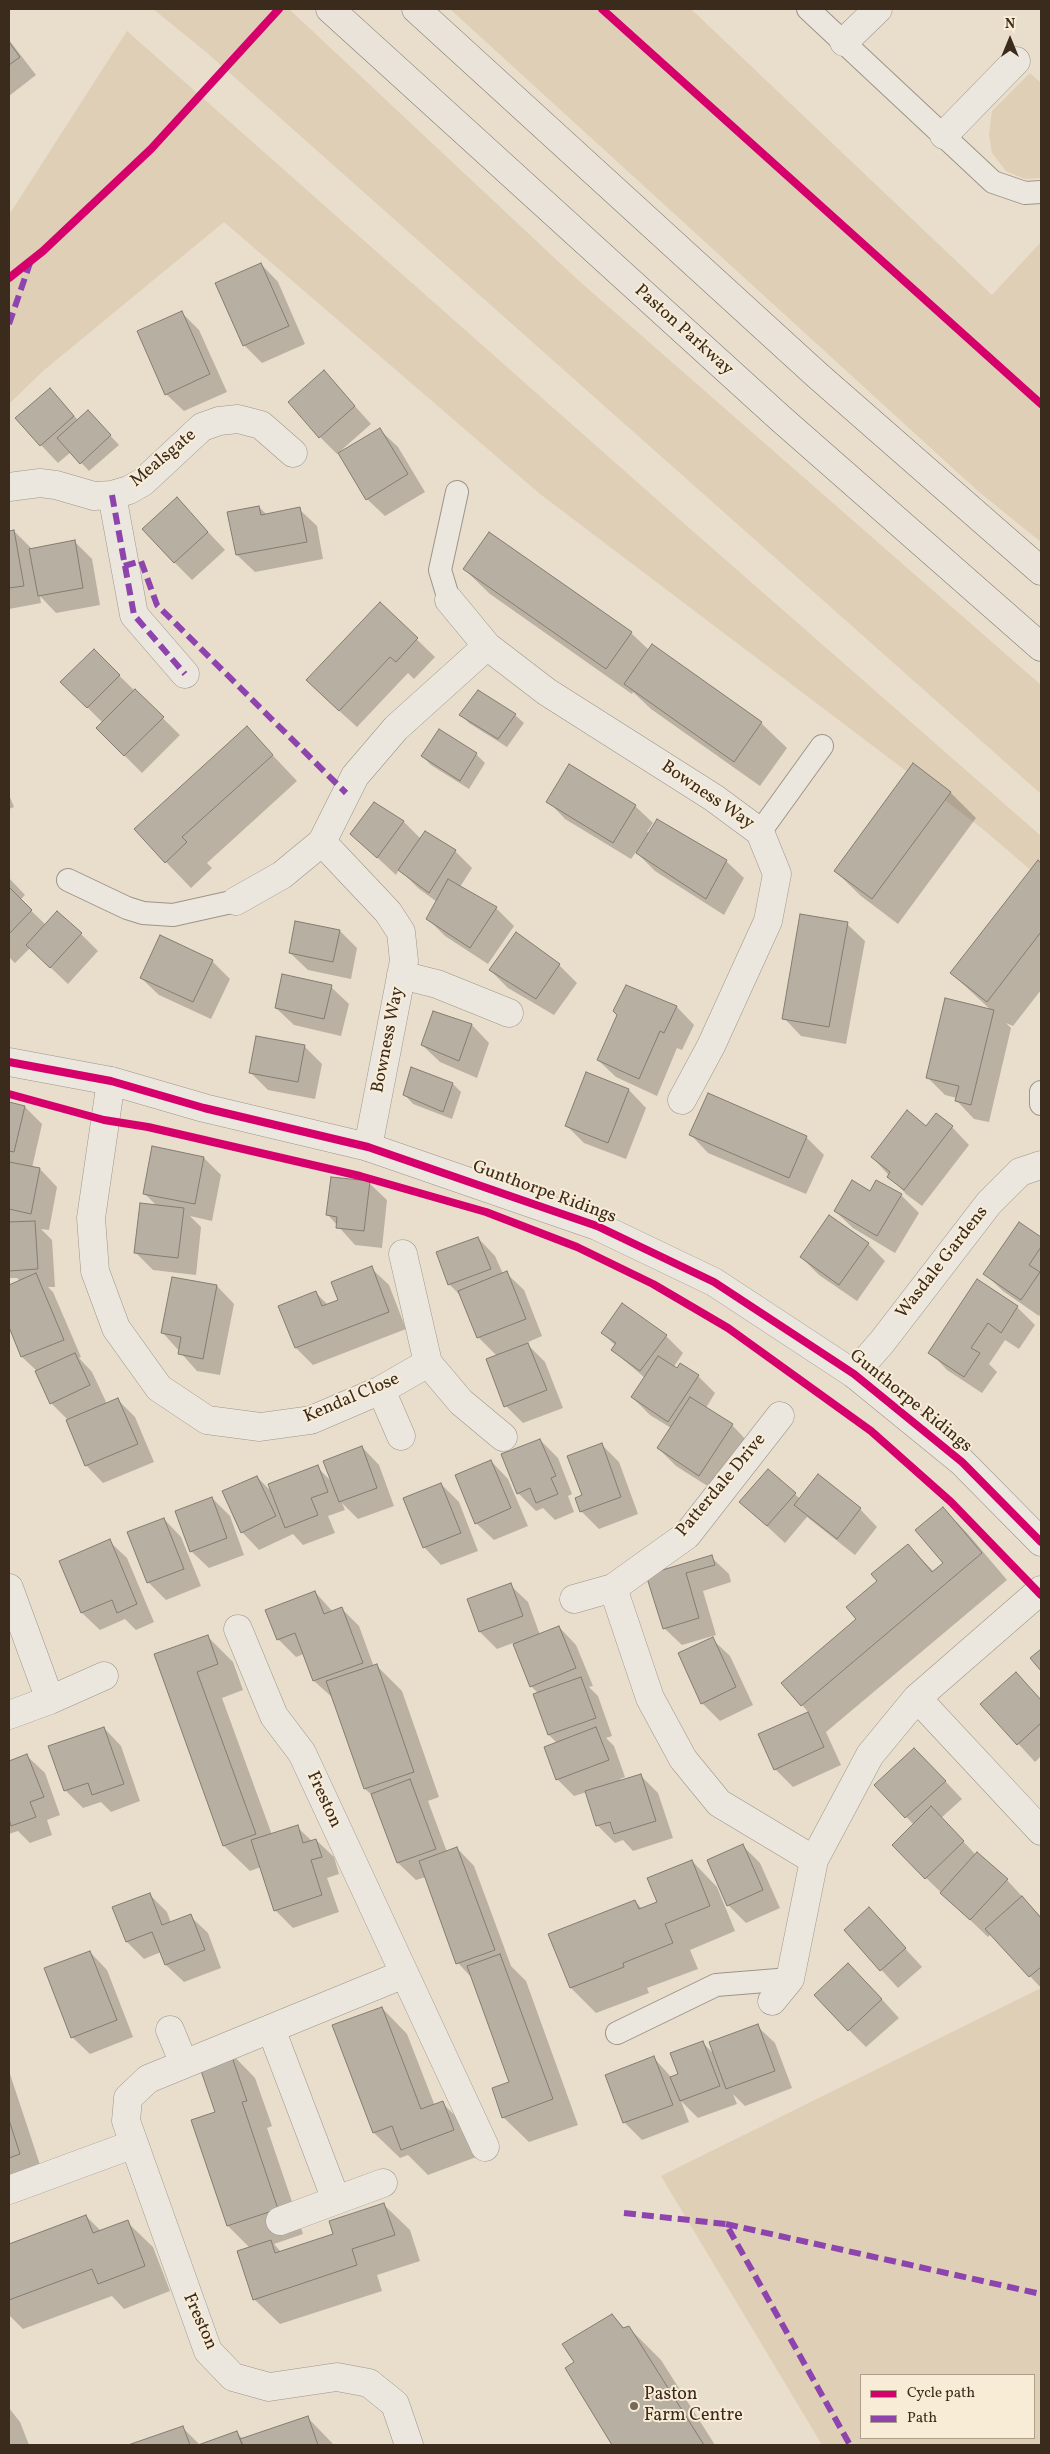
<!DOCTYPE html>
<html>
<head>
<meta charset="utf-8">
<style>
  body { margin:0 }
  #map { position:relative; width:1050px; height:2454px; overflow:hidden; background:#e9decc; font-family:Vollkorn,serif }
  canvas { display:block }
  .frame { position:absolute; inset:0; border:10px solid #3b2b1d; pointer-events:none }
  .legend { position:absolute; left:860px; top:2374px; width:175px; height:65px; box-sizing:border-box; background:#f8ecd6; border:1px solid #ac9f8c; margin:0; padding:6px 9px; list-style:none; font-size:15px; color:#3b2b1d }
  .legend li { display:flex; align-items:center; gap:10px; height:25px }
  .legend b { width:25px; border:1px solid #ac9f8c }
  .north { position:absolute; left:985px; top:15px; width:50px; height:50px; -webkit-text-stroke:4px #f8ecd6; paint-order:stroke; rotate:0deg; font-size:14px; font-weight:700; line-height:20px; text-align:center; color:#3b2b1d }
  .north::after { content:''; display:block; margin:auto; width:18px; height:22px; background:#3b2b1d; clip-path:polygon(50% 0,100% 100%,50% 72%,0 100%) }
</style>
</head>
<body>
<div id="map">
<canvas width="1050" height="2454"></canvas>
<div class="frame"></div>
<ul class="legend">
<li><b style="height:6px;background:#d6006c"></b>Cycle path</li>
<li><b style="height:6px;background:#8e44ad"></b>Path</li>
</ul>
<div class="north">N</div>
</div>
<script>
const ctx = document.querySelector('canvas').getContext('2d');
ctx.lineJoin = 'round';
function paint(path, color) {
  ctx.fillStyle = color;
  ctx.fill(path, 'evenodd');
}
function poly(rows) {
  const path = new Path2D();
  for (const r of rows) {
    path.moveTo(r[0], r[1]);
    for (let i = 2; i < r.length; i += 2) path.lineTo(r[i], r[i + 1]);
  }
  return path;
}
function strokePath(path, color, width, dash) {
  ctx.strokeStyle = color;
  ctx.lineWidth = width;
  ctx.lineCap = dash ? 'butt' : 'round';
  ctx.setLineDash(dash || []);
  ctx.stroke(path);
}
function label(font, color, halo, rows, align = 'center') {
  ctx.font = font + ' Vollkorn,serif';
  ctx.lineWidth = 4;
  ctx.setLineDash([]);
  ctx.textBaseline = 'middle';
  ctx.strokeStyle = halo;
  ctx.fillStyle = color;
  for (const [text, x, y, turn = 0] of rows) {
    ctx.save();
    ctx.translate(x, y);
    ctx.rotate((+turn || 0) * Math.PI / 180);
    ctx.textAlign = isNaN(turn) ? turn : align;
    if (halo) ctx.strokeText(text, 0, 0);
    ctx.fillText(text, 0, 0);
    ctx.restore();
  }
}
paint(poly([
  [153,9,289,9,578,280,1041,685,1041,794,206,52],
  [450,9,691,9,992,295,1041,242,1041,542,979,492],
  [127,31,671,512,1041,836,1041,879,984,830,540,494,224,222,43,371,9,404,9,215],
  [1030,73,1041,83,1041,178,1025,179,1006,171,992,153,989,135,992,111],
  [1041,1988,1041,2445,822,2445,661,2176],
  [861,2375,1034,2375,1034,2438,861,2438]
]), '#decfb6');
paint(poly([
  [9,40,36,75,9,96],
  [261,264,278,282,305,344,262,363,244,345],
  [181,312,199,330,227,392,184,411,166,394],
  [324,372,371,424,337,454,320,437],
  [50,390,78,420,96,420,119,445,89,471,71,452,58,463,41,445],
  [380,430,398,447,425,492,385,516,367,499],
  [177,499,225,550,192,580,174,562],
  [259,507,267,515,299,509,317,526,323,559,255,572,237,555],
  [14,531,32,549,75,542,92,559,100,605,56,613,40,596,41,603,9,609,9,532],
  [464,569,631,633,649,650,761,723,787,748,760,786,651,709,633,692,632,694,490,594],
  [380,604,435,657,414,679,408,673,357,727,325,698],
  [94,651,180,735,142,773,97,728,103,723,62,682],
  [461,715,515,715,524,723,507,747,469,723],
  [247,728,297,781,207,863,212,868,191,888,166,862],
  [476,754,485,763,469,789,431,765,422,756],
  [913,765,951,793,976,818,898,924,861,896,835,871],
  [9,795,14,807,9,809],
  [548,801,635,806,653,823,647,832,726,861,744,878,724,915,655,871,636,852,631,859,565,819],
  [375,803,404,822,421,839,455,851,472,868,460,887,496,908,514,926,488,964,445,936,428,919,437,902,418,888,399,869,396,875,352,834],
  [1038,862,1041,864,1041,990,1013,1026,1006,1023,1011,1028,989,1122,974,1119,957,1101,957,1098,945,1095,928,1078,992,1011,951,973],
  [9,878,25,895,20,900,46,925,81,934,98,951,68,984,30,948,15,963,9,957],
  [847,924,865,941,846,1044,801,1036,784,1018],
  [340,931,357,948,351,979,308,970,290,953],
  [212,961,230,979,211,1019,159,995,141,978],
  [559,965,577,983,554,1015,508,988,490,970],
  [627,986,677,1007,694,1025,682,1050,677,1048,657,1096,616,1077,598,1060,618,1015],
  [331,987,349,1004,341,1036,294,1025,276,1008],
  [434,1013,472,1025,489,1043,477,1078,440,1062,422,1045],
  [304,1046,322,1064,315,1099,268,1090,250,1072],
  [412,1069,453,1084,461,1092,452,1119,413,1104,405,1095],
  [587,1074,629,1090,646,1108,626,1159,584,1143,566,1125],
  [9,1103,25,1107,42,1124,32,1168,40,1169,57,1187,49,1230,41,1229,52,1240,55,1287,48,1287,53,1292,81,1357,79,1358,92,1372,107,1404,118,1400,135,1417,154,1462,103,1483,86,1465,68,1420,51,1403,37,1371,22,1357,9,1323,9,1286,20,1281,17,1278,9,1278],
  [926,1127,952,1127,969,1145,922,1206,906,1194,872,1157],
  [691,1135,806,1137,824,1155,806,1194,708,1153],
  [204,1158,221,1175,212,1221,190,1216,201,1227,196,1275,153,1270,136,1253,158,1207,144,1193],
  [369,1183,387,1200,382,1248,355,1245,328,1215],
  [870,1192,901,1195,919,1213,895,1253,853,1228,835,1211],
  [1020,1224,1041,1239,1041,1313,1039,1316,1003,1291,985,1274],
  [478,1238,495,1256,503,1274,506,1273,524,1290,542,1336,526,1343,545,1362,563,1408,523,1423,506,1406,497,1356,478,1337,461,1296,449,1284,437,1253],
  [868,1244,885,1261,857,1301,819,1275,801,1257],
  [371,1268,389,1285,406,1329,313,1365,296,1348,316,1293,328,1305,340,1300],
  [978,1281,1017,1307,1035,1325,1019,1349,1005,1340,989,1364,997,1372,982,1393,947,1370,930,1352],
  [217,1286,234,1304,220,1375,197,1371,163,1333],
  [602,1333,666,1336,683,1353,673,1368,698,1376,715,1393,706,1408,732,1425,749,1443,717,1492,676,1466,658,1448,671,1428,650,1415,632,1397,645,1378,612,1350,616,1346],
  [540,1440,558,1458,572,1494,568,1496,574,1512,555,1520,543,1508,536,1511,518,1493],
  [601,1444,619,1462,638,1514,599,1529,581,1511,583,1496],
  [362,1447,379,1465,394,1506,358,1519,342,1503,345,1510,328,1516,335,1533,303,1545,293,1534,259,1550,242,1532,257,1477,273,1493,317,1467,333,1483],
  [491,1461,508,1479,528,1526,494,1540,476,1523],
  [818,1476,860,1509,877,1527,855,1555,807,1517,785,1543,741,1502,795,1494,800,1499],
  [441,1484,459,1502,478,1551,441,1565,424,1547],
  [212,1498,230,1516,244,1555,209,1568,191,1551],
  [943,1508,968,1534,1007,1580,826,1732,841,1765,793,1787,775,1769,759,1735,809,1713,802,1705,858,1619,878,1581,908,1545,934,1572,945,1563],
  [164,1519,181,1537,201,1586,166,1600,148,1582],
  [109,1541,127,1558,154,1622,136,1630,125,1619,100,1630,82,1613,61,1562],
  [711,1557,729,1574,731,1582,703,1591,716,1635,682,1645,664,1628,648,1575],
  [510,1585,528,1602,540,1635,559,1627,576,1645,593,1686,589,1687,598,1696,612,1736,606,1738,614,1746,625,1777,620,1779,621,1781,640,1775,658,1793,673,1838,633,1851,623,1840,615,1843,597,1825,587,1792,574,1796,557,1779,557,1743,549,1735,538,1693,531,1686,513,1643,497,1649,480,1632],
  [315,1592,333,1612,342,1609,359,1626,374,1667,377,1666,402,1691,439,1797,428,1801,447,1852,457,1848,474,1866,511,1966,526,1981,578,2125,529,2142,503,2117,510,2083,473,1979,458,1963,426,1877,416,1880,398,1863,374,1797,365,1789,333,1698,314,1681,304,1654,296,1657,278,1639],
  [207,1636,233,1662,243,1690,222,1698,272,1835,297,1827,312,1841,316,1840,334,1857,339,1874,327,1878,339,1912,293,1928,275,1910,261,1867,250,1871,224,1846,155,1655],
  [712,1639,730,1656,753,1705,720,1721,702,1703],
  [1016,1673,1041,1700,1041,1756,1035,1762,982,1704],
  [104,1728,121,1746,140,1801,111,1812,101,1802,83,1808,65,1790],
  [27,1756,45,1773,60,1815,47,1820,52,1835,30,1843,18,1831,9,1834,9,1762],
  [932,1767,962,1799,941,1818,976,1855,1007,1880,1041,1917,1041,1988,991,1934,988,1937,926,1878,914,1825,876,1785],
  [742,1845,760,1863,780,1908,746,1923,728,1905],
  [692,1861,717,1887,735,1931,690,1950,698,1969,647,1988,649,1993,596,2013,571,1988,550,1935,635,1901,642,1909,658,1902],
  [149,1894,167,1912,171,1923,190,1916,208,1933,221,1968,184,1982,166,1965,161,1952,144,1959,127,1942],
  [869,1909,922,1967,898,1988,845,1930],
  [90,1952,107,1970,133,2037,90,2054,72,2037],
  [866,1982,899,2018,866,2047,849,2030],
  [382,2008,407,2034,435,2106,442,2103,468,2128,479,2156,428,2175,408,2155,400,2158,374,2133,334,2026],
  [757,2026,775,2043,792,2088,745,2106,733,2094,737,2104,698,2118,681,2101,689,2122,642,2140,624,2122,653,2057,672,2078,680,2075,702,2042,715,2055],
  [230,2052,255,2078,272,2126,267,2128,303,2234,274,2244,282,2253,335,2235,384,2205,410,2230,420,2261,377,2275,382,2291,280,2324,254,2299,250,2248,228,2226,217,2112],
  [9,2071,45,2180,9,2191],
  [86,2216,101,2231,127,2222,153,2247,170,2291,124,2309,112,2296,23,2329,9,2315,9,2245],
  [612,2315,625,2329,629,2328,661,2360,715,2445,614,2445,566,2368,576,2363],
  [9,2408,20,2422,29,2445,9,2445],
  [308,2418,334,2445,201,2445,237,2433,243,2439],
  [182,2427,200,2445,132,2445]
]), '#0003');
const building = poly([
  [9,42,20,57,9,65,9,42],
  [261,263,289,326,243,346,215,283,261,263],
  [182,311,210,374,165,395,137,331,182,311],
  [324,370,355,406,319,438,288,402,324,370],
  [50,388,74,416,40,446,15,418,50,388],
  [88,410,111,435,80,464,57,438,88,410],
  [380,428,408,474,366,500,338,453,380,428],
  [177,497,208,532,174,563,142,529,177,497],
  [259,506,261,515,300,507,307,542,236,555,227,512,259,506],
  [14,530,24,586,9,588,9,531,14,530],
  [489,532,632,632,606,669,463,569,489,532],
  [75,540,83,588,38,596,29,549,75,540],
  [380,602,418,638,396,662,390,657,339,711,306,680,380,602],
  [652,644,762,722,734,762,624,684,652,644],
  [94,649,120,675,87,708,60,682,94,649],
  [135,689,164,717,124,756,96,728,135,689],
  [478,690,516,714,498,739,459,715,478,690],
  [247,726,273,755,182,837,187,842,165,863,134,829,247,726],
  [439,729,477,753,460,781,421,756,439,729],
  [913,763,951,792,872,899,834,871,913,763],
  [569,764,636,805,613,843,546,802,569,764],
  [374,802,404,821,377,858,350,834,374,802],
  [657,819,727,860,706,899,636,853,657,819],
  [425,831,456,850,429,893,398,870,425,831],
  [1038,860,1041,863,1041,932,987,1002,950,973,1038,860],
  [448,879,497,907,470,948,426,919,448,879],
  [9,887,32,910,9,934,9,887],
  [57,911,82,933,50,968,26,945,57,911],
  [800,914,848,922,829,1027,782,1019,800,914],
  [295,921,340,930,333,962,289,953,295,921],
  [516,932,560,964,536,999,489,970,516,932],
  [160,935,213,960,193,1002,140,978,160,935],
  [282,974,332,985,324,1019,275,1008,282,974],
  [626,985,677,1006,664,1033,660,1031,639,1079,597,1060,617,1015,613,1011,626,985],
  [945,998,994,1010,971,1105,955,1101,959,1086,926,1078,945,998],
  [433,1011,472,1024,459,1061,421,1045,433,1011],
  [256,1036,305,1045,298,1082,249,1073,256,1036],
  [411,1067,453,1083,443,1112,403,1095,411,1067],
  [586,1072,629,1089,608,1143,565,1126,586,1072],
  [708,1093,807,1136,789,1178,689,1135,708,1093],
  [9,1102,25,1106,14,1152,9,1151,9,1102],
  [907,1110,926,1126,936,1113,953,1126,904,1190,887,1177,890,1172,871,1157,907,1110],
  [152,1146,204,1157,195,1204,143,1194,152,1146],
  [9,1162,40,1168,31,1214,9,1209,9,1162],
  [331,1177,370,1181,364,1231,336,1228,337,1217,326,1215,331,1177],
  [852,1180,870,1191,876,1180,902,1194,877,1236,834,1211,852,1180],
  [140,1203,184,1208,178,1258,134,1253,140,1203],
  [829,1215,869,1243,839,1285,800,1257,829,1215],
  [35,1221,38,1269,9,1271,9,1222,35,1221],
  [1019,1222,1041,1237,1041,1247,1029,1265,1040,1272,1021,1300,983,1274,1019,1222],
  [478,1237,491,1269,448,1285,436,1252,478,1237],
  [372,1266,389,1312,295,1348,278,1306,316,1291,322,1306,338,1300,331,1282,372,1266],
  [507,1271,526,1319,477,1338,458,1291,507,1271],
  [36,1273,64,1340,21,1357,9,1327,9,1285,36,1273],
  [172,1277,217,1285,203,1359,178,1354,181,1337,161,1333,172,1277],
  [977,1279,1018,1306,1001,1333,988,1323,971,1348,980,1353,964,1377,928,1353,977,1279],
  [622,1303,667,1335,640,1371,611,1350,616,1343,601,1333,622,1303],
  [528,1343,547,1390,504,1407,486,1359,528,1343],
  [75,1353,90,1385,50,1404,35,1371,75,1353],
  [658,1356,677,1368,680,1363,699,1375,668,1422,631,1397,658,1356],
  [690,1397,733,1424,699,1476,657,1448,690,1397],
  [118,1398,138,1444,85,1466,66,1420,118,1398],
  [540,1439,556,1476,551,1478,558,1494,536,1503,530,1488,517,1494,501,1454,540,1439],
  [602,1443,621,1497,580,1512,575,1498,582,1495,567,1456,602,1443],
  [362,1446,377,1488,339,1502,323,1461,362,1446],
  [491,1460,511,1508,475,1524,455,1475,491,1460],
  [318,1465,328,1492,311,1498,318,1515,285,1528,268,1484,318,1465],
  [768,1469,796,1493,767,1526,739,1502,768,1469],
  [818,1474,861,1508,837,1539,794,1505,818,1474],
  [257,1476,276,1516,241,1533,222,1491,257,1476],
  [441,1483,461,1533,423,1548,403,1498,441,1483],
  [212,1497,227,1538,190,1552,175,1511,212,1497],
  [943,1507,982,1553,801,1706,781,1683,856,1619,846,1607,877,1581,871,1574,908,1544,932,1572,943,1563,915,1530,943,1507],
  [164,1518,184,1569,147,1583,127,1532,164,1518],
  [110,1539,137,1604,117,1613,112,1600,81,1613,59,1561,110,1539],
  [712,1555,715,1565,686,1573,699,1618,663,1629,646,1575,712,1555],
  [511,1583,523,1616,479,1632,467,1599,511,1583],
  [315,1591,324,1614,342,1607,363,1663,313,1681,295,1633,277,1640,265,1610,315,1591],
  [559,1626,576,1668,530,1687,513,1644,559,1626],
  [208,1635,218,1664,197,1672,256,1834,223,1846,154,1654,208,1635],
  [713,1637,736,1687,701,1704,678,1653,713,1637],
  [1041,1649,1041,1671,1030,1658,1041,1649],
  [377,1664,414,1772,364,1789,326,1681,377,1664],
  [1016,1672,1041,1700,1041,1723,1017,1745,980,1704,1016,1672],
  [581,1677,596,1718,548,1735,533,1694,581,1677],
  [808,1712,824,1747,774,1770,758,1734,808,1712],
  [104,1727,124,1784,92,1795,88,1783,64,1791,48,1746,104,1727],
  [596,1727,609,1760,556,1780,544,1747,596,1727],
  [914,1748,946,1781,905,1818,874,1785,914,1748],
  [27,1754,44,1797,30,1802,36,1817,11,1826,9,1819,9,1761,27,1754],
  [641,1774,656,1821,614,1834,610,1822,596,1826,585,1791,641,1774],
  [410,1779,436,1849,397,1863,371,1794,410,1779],
  [931,1806,964,1841,925,1879,892,1845,931,1806],
  [298,1825,303,1843,316,1839,322,1857,311,1860,322,1895,274,1911,251,1840,298,1825],
  [743,1844,763,1890,727,1906,707,1860,743,1844],
  [457,1847,495,1950,456,1964,419,1861,457,1847],
  [977,1852,1008,1879,970,1920,940,1893,977,1852],
  [692,1860,710,1906,665,1924,673,1943,623,1963,624,1967,570,1988,548,1934,635,1900,639,1909,657,1902,647,1878,692,1860],
  [150,1893,162,1925,191,1914,205,1950,165,1965,152,1932,126,1942,112,1907,150,1893],
  [1022,1896,1041,1918,1041,1967,1029,1977,985,1929,1022,1896],
  [869,1907,906,1948,880,1971,844,1930,869,1907],
  [90,1951,117,2020,71,2038,44,1968,90,1951],
  [500,1954,553,2099,502,2118,492,2088,509,2082,467,1966,500,1954],
  [848,1963,882,1999,848,2031,814,1995,848,1963],
  [382,2007,421,2109,443,2101,454,2130,401,2150,392,2126,373,2133,332,2025,382,2007],
  [758,2024,775,2071,726,2089,709,2042,758,2024],
  [703,2041,720,2086,680,2101,670,2077,678,2074,670,2053,703,2041],
  [230,2051,247,2101,242,2102,278,2209,227,2226,191,2120,215,2112,198,2062,230,2051],
  [654,2056,673,2105,623,2123,605,2075,654,2056],
  [9,2120,20,2154,9,2158,9,2120],
  [384,2203,395,2235,352,2249,357,2265,253,2300,237,2251,271,2240,275,2253,333,2234,329,2221,384,2203],
  [86,2215,93,2233,128,2220,145,2266,98,2284,92,2269,9,2300,9,2244,86,2215],
  [612,2314,623,2328,629,2326,704,2445,612,2445,565,2368,574,2362,562,2344,612,2314],
  [308,2416,318,2445,243,2445,240,2439,308,2416],
  [183,2426,190,2445,128,2445,183,2426],
  [237,2431,242,2445,198,2445,237,2431]
]);
paint(building, '#b7afa2');
strokePath(building, '#847c71', 1);
const service = poly([
  [808,9,993,182,1025,193,1041,192],
  [449,600,440,570,457,492],
  [760,832,822,746],
  [68,880,127,908,143,913,173,915,236,901],
  [1041,1092,1041,1104],
  [617,2033,716,1985,790,1979]
]);
const minor = poly([
  [844,42,878,9],
  [944,135,1016,61],
  [9,487,40,483,56,485,94,496,112,495,129,490,143,482,202,427,219,421,238,419,261,425,293,453],
  [112,495,134,615,185,674],
  [449,600,487,646,547,692,714,798,760,832,777,874,768,921,711,1046,682,1100],
  [322,842,388,912,401,932,404,961,368,1147],
  [236,901,282,875,322,842,355,776,396,728,487,646],
  [401,975,437,984,509,1013],
  [111,1081,91,1218,95,1271,116,1328,159,1388,207,1420,260,1427,311,1420,381,1390,428,1363],
  [403,1254,428,1363,461,1402,503,1437],
  [854,1374,882,1342,989,1203,1020,1172,1041,1165],
  [381,1390,401,1436],
  [9,1588,50,1700],
  [613,1588,650,1698,683,1759,719,1803,814,1860],
  [574,1599,613,1588,687,1535,780,1416],
  [238,1629,274,1716,302,1753,485,2147],
  [917,1698,1041,1831],
  [9,1715,50,1700,104,1676],
  [404,1974,148,2079,128,2098,126,2121,208,2351,233,2377,269,2387,337,2377,369,2383,395,2404,409,2445],
  [772,2001,790,1979,814,1860,870,1755,917,1698,1041,1590],
  [271,2029,336,2200],
  [170,2030,184,2064],
  [9,2190,134,2144],
  [280,2221,383,2183]
]);
const tertiary = poly([
  [9,1062,111,1081,204,1108,368,1147,597,1226,714,1282,854,1374,962,1462,1041,1542]
]);
const trunk = poly([
  [330,9,780,418,1041,647],
  [416,9,817,375,1041,571]
]);
strokePath(service, '#9d9489', 24);
strokePath(minor, '#9d9489', 29);
strokePath(tertiary, '#9d9489', 29);
strokePath(trunk, '#847c71', 29);
strokePath(service, '#ece7de', 22);
strokePath(minor, '#ece7de', 28);
strokePath(tertiary, '#ece7de', 28);
strokePath(trunk, '#e9e3d9', 28);
strokePath(poly([
  [9,324,30,263],
  [112,495,134,615,185,674],
  [124,566,141,561,157,605,346,793],
  [624,2213,726,2224,850,2445],
  [726,2224,1041,2294]
]), '#8e44ad', 6, [12, 6]);
strokePath(poly([
  [602,9,1041,404],
  [9,278,43,251,151,149,279,9],
  [9,1062,111,1081,204,1108,368,1147,597,1226,714,1282,854,1374,962,1462,1041,1542],
  [9,1094,104,1120,148,1127,360,1176,486,1212,577,1247,653,1284,728,1328,871,1431,951,1502,1041,1595]
]), '#d6006c', 8);
for (const [x, y, r, color] of [
  [634,2406,5,"#786a5a"]
]) {
  const dot = new Path2D();
  dot.arc(x, y, r, 0, 2 * Math.PI);
  ctx.fillStyle = color;
  ctx.fill(dot);
  strokePath(dot, '#f8ecd6', 2);
}
label('18px', '#3b2b1d', '#f8ecd6', [
  ["Paston Parkway",683,331,42],
  ["Mealsgate",164,459,-40],
  ["Bowness Way",707,796,34],
  ["Bowness Way",389,1040,-79],
  ["Gunthorpe Ridings",544,1193,20],
  ["Wasdale Gardens",943,1263,-52],
  ["Kendal Close",352,1399,-23],
  ["Gunthorpe Ridings",910,1402,39],
  ["Patterdale Drive",722,1486,-50],
  ["Freston",323,1800,65],
  ["Freston",199,2322,66]
]);
label('18px', '#3b2b1d', '#f8ecd6', [
  ["Paston",644,2396],
  ["Farm Centre",644,2417]
], 'left');
</script>
</body>
</html>
